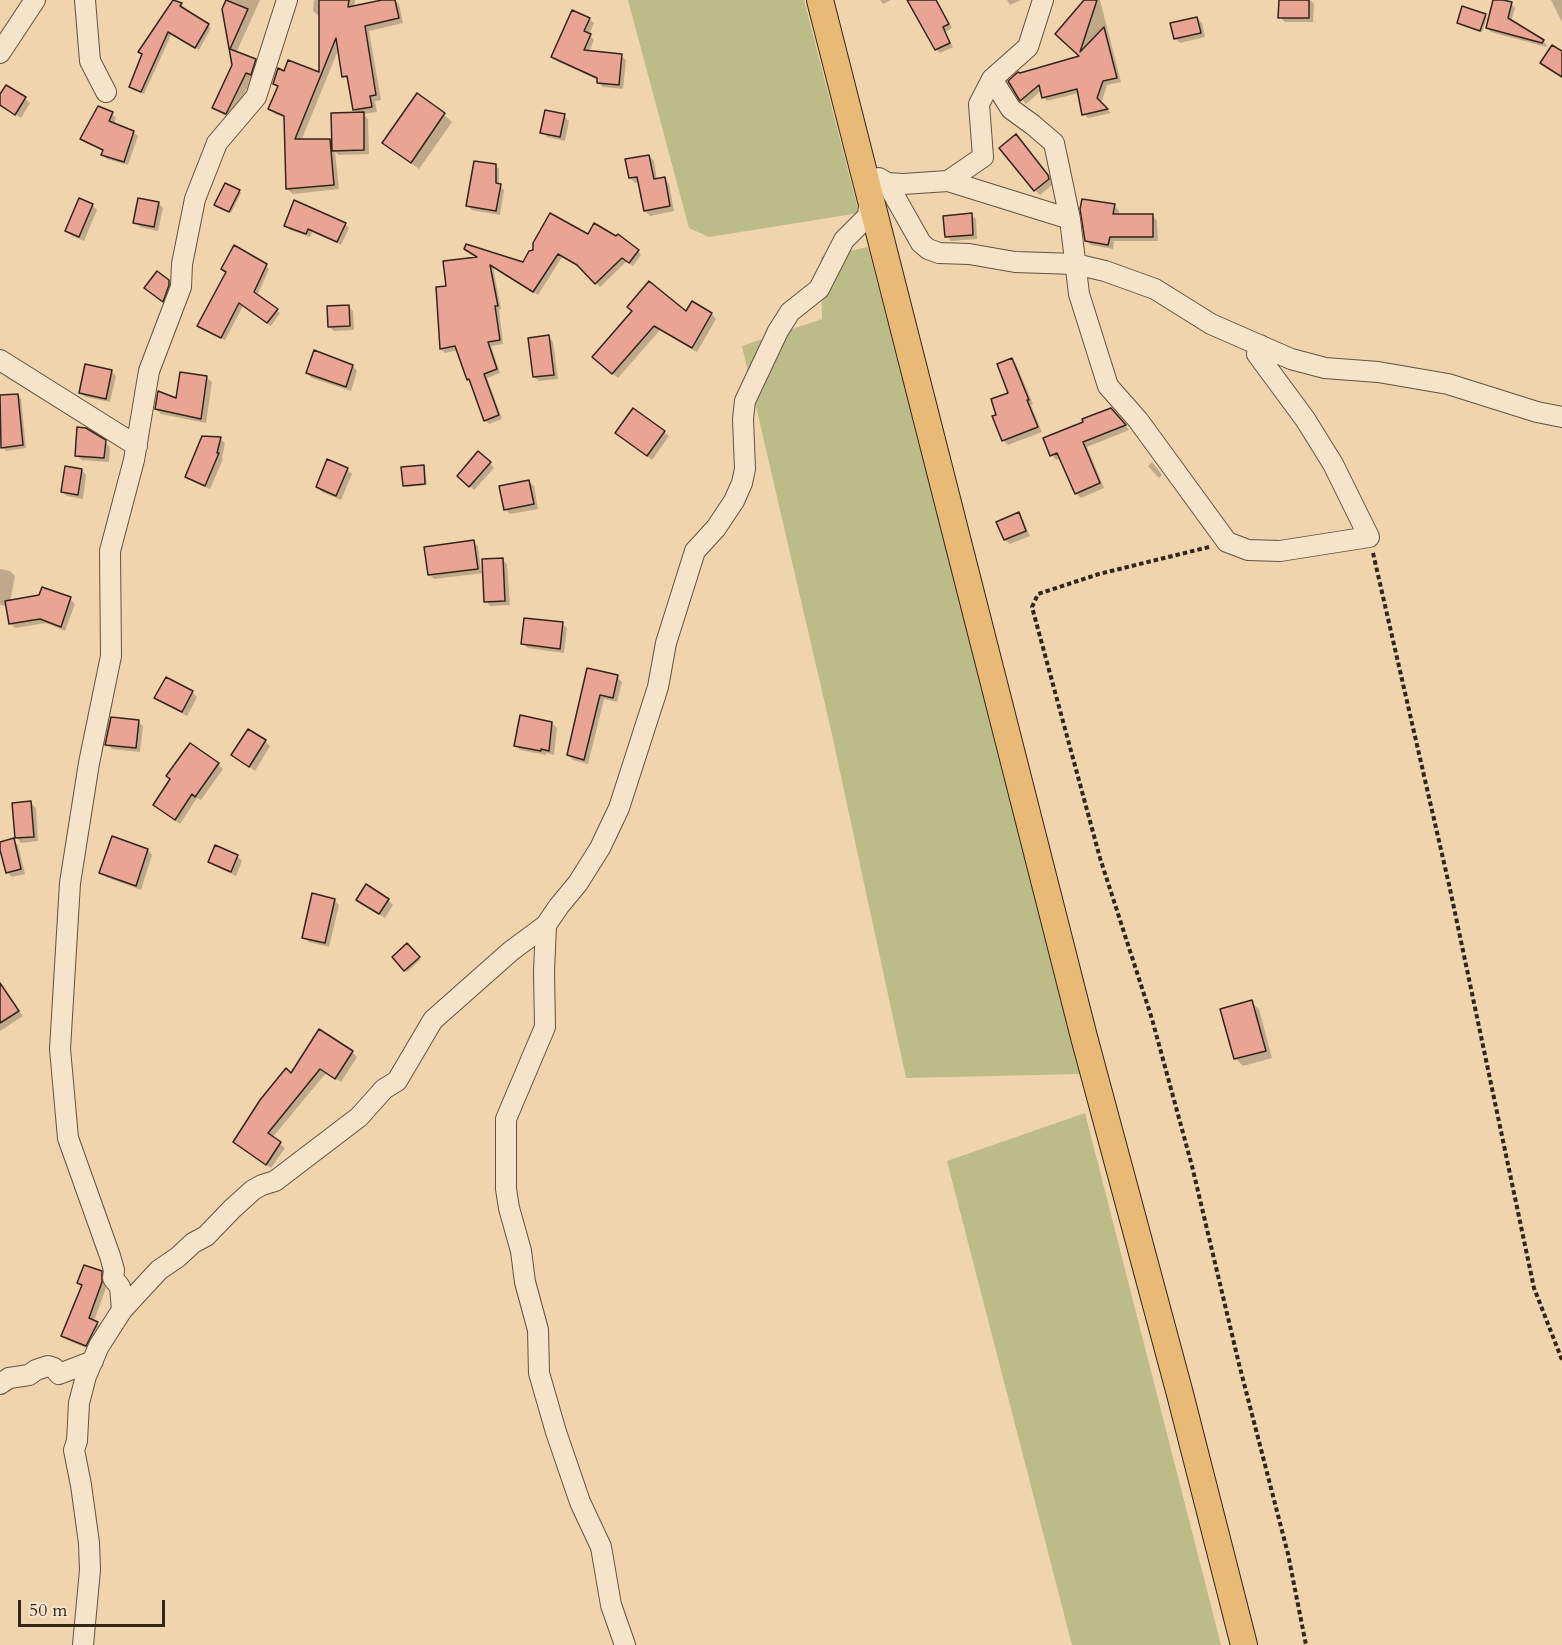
<!DOCTYPE html>
<html>
<head>
<meta charset="utf-8">
<style>
  body { margin:0 }
  #map { position:relative; width:1562px; height:1645px; overflow:hidden; background:#f0d4ad; font-family:Cardo,serif }
  canvas { display:block }
  .scale { position:absolute; left:18px; top:1600px; width:147px; height:27px; box-sizing:border-box; border:3px solid #32261b; border-top:0; padding-left:8px; font-size:18px; line-height:21px; white-space:nowrap; color:#32261b; -webkit-text-stroke:4px #f5e3ca; paint-order:stroke }
</style>
</head>
<body>
<div id="map">
<canvas width="1562" height="1645"></canvas>
<div class="scale">50 m</div>
</div>
<script>
const ctx = document.querySelector('canvas').getContext('2d');
ctx.lineJoin = 'round';
function paint(path, color) {
  ctx.fillStyle = color;
  ctx.fill(path, 'evenodd');
}
function poly(rows) {
  const path = new Path2D();
  for (const r of rows) {
    path.moveTo(r[0], r[1]);
    for (let i = 2; i < r.length; i += 2) path.lineTo(r[i], r[i + 1]);
  }
  return path;
}
function strokePath(path, color, width, dash) {
  ctx.strokeStyle = color;
  ctx.lineWidth = width;
  ctx.lineCap = dash ? 'butt' : 'round';
  ctx.setLineDash(dash || []);
  ctx.stroke(path);
}
paint(poly([
  [628,0,804,0,859,213,709,237,689,228],
  [868,247,1054,965,1080,1074,906,1078,831,730,742,346,822,319,821,257],
  [1085,1113,1221,1645,1072,1645,947,1161]
]), '#bcbc88');
paint(poly([
  [175,0,184,7,183,9,211,28,199,50,172,33,144,94,134,90,131,87,143,56,140,52],
  [227,0,260,0,236,53,255,60,261,67,252,78,232,119,220,113,214,107,234,65,223,9],
  [314,0,355,0,354,7,395,0,399,4,403,23,369,31,381,100,375,101,377,112,363,114,368,119,369,154,339,155,335,152,339,189,293,194,287,189,286,118,275,114,270,109,279,87,275,83,285,73,320,74,320,17,313,11],
  [339,48,344,76,350,82,354,109,359,114,334,144,329,140,301,141],
  [880,0,891,0,883,4],
  [909,0,936,0,938,2,952,28,945,32,953,47,940,53,936,49],
  [1007,0,1021,0,1010,5],
  [1086,0,1100,0,1121,82,1107,85,1101,104,1111,113,1088,118,1084,114,1079,93,1047,101,1043,97,1041,91,1026,104,1010,81,1081,57,1057,34],
  [1280,0,1310,0,1314,4,1313,22,1285,22,1280,17],
  [1494,0,1511,4,1515,8,1511,22,1543,41,1547,45,1546,47,1491,32,1487,28],
  [1551,0,1562,0,1562,22],
  [1485,15,1487,17,1482,32,1459,22],
  [1197,18,1202,23,1205,37,1180,43,1175,38],
  [589,19,594,23,589,35,594,40,589,52,621,56,626,60,623,89,603,87,598,82,598,80,557,61,553,56],
  [6,87,25,99,30,103,21,118,0,105,0,96],
  [417,95,444,115,452,122,419,169,392,150,384,143],
  [112,114,116,118,114,125,133,132,138,136,128,165,107,159,102,155,104,151,86,143,82,139],
  [564,116,569,121,565,141,547,137,542,132],
  [1021,141,1053,181,1053,184,1040,195,1035,190],
  [649,156,654,161,657,180,664,179,669,184,674,211,650,216,645,211,639,182,635,183,630,178],
  [495,165,499,169,499,186,504,190,500,215,472,210,468,206],
  [239,191,241,193,231,213,218,207],
  [80,200,93,206,97,210,84,241,72,236,67,231],
  [158,203,163,208,158,231,140,227,135,222],
  [1114,206,1119,210,1118,216,1153,216,1157,221,1158,241,1114,241,1113,249,1091,245,1086,240],
  [971,215,976,219,977,239,951,241,947,236],
  [345,224,349,228,341,245,312,232,310,237,290,230,286,226],
  [589,237,638,251,641,255,633,266,627,261,600,287,582,268,562,257,538,295,493,267,501,309,499,310,503,344,491,346,500,373,487,378,502,419,489,424,485,420,458,350,445,353,441,349,438,288,448,288,444,262,523,263],
  [266,266,269,269,257,296,280,313,271,326,243,306,225,340,203,329],
  [168,281,174,286,168,305,151,293],
  [692,303,712,314,716,319,697,352,660,330,618,378,599,362,634,312,686,314],
  [349,307,353,311,354,330,334,331,329,326],
  [549,337,553,342,558,379,539,381,534,377],
  [1012,360,1016,364,1033,404,1031,405,1042,432,1008,445,1003,440,998,415,1010,394],
  [353,366,357,371,351,391,312,378,307,373],
  [111,371,116,376,110,402,85,397,80,392],
  [181,374,207,378,212,382,206,423,161,414,156,409,177,400],
  [18,395,21,399,26,448,6,451,3,447,0,426,0,397],
  [1116,414,1129,430,1087,447,1104,488,1081,498,1076,493,1061,458,1056,460,1052,455],
  [664,432,669,436,652,460,622,437],
  [220,439,225,443,222,458,223,459,210,489,192,481,187,476],
  [105,442,110,447,109,462,82,460,77,456],
  [1152,462,1162,475,1159,478,1148,466],
  [490,463,494,468,474,490,459,476],
  [423,467,425,469,427,485,406,487,404,485],
  [347,469,352,474,341,500,322,492,317,487],
  [82,470,86,475,83,499,67,496,62,492],
  [529,482,534,486,538,509,510,514,505,509],
  [1018,514,1023,519,1030,536,1010,544,1005,540,998,523],
  [473,542,478,546,481,571,503,560,507,564,510,605,490,606,486,601,484,573,434,579,429,574],
  [0,569,10,571,15,576,10,602,70,599,75,604,65,631,46,623,15,628,10,623,8,606,0,605],
  [562,624,567,628,564,653,528,648,523,644],
  [588,670,617,677,622,682,617,702,604,699,588,764,573,760,568,755],
  [192,692,197,697,187,716,161,702,156,698],
  [138,722,143,726,140,752,112,749,107,744],
  [552,723,557,728,554,755,546,753,546,755,520,750,515,745],
  [265,741,270,746,255,771,233,755],
  [218,764,223,769,201,800,197,798,180,824,159,809,171,779],
  [31,803,36,808,38,841,21,843,17,838],
  [13,840,18,845,25,874,12,877,7,872,0,843],
  [216,847,237,856,242,861,236,876,215,866,210,861],
  [148,850,152,855,141,890,106,877,101,873],
  [334,900,339,905,329,947,309,942,304,938],
  [358,900,388,900,393,905,385,918,363,904],
  [407,945,420,960,407,972,394,957],
  [0,983,23,1016,0,1031],
  [1251,1002,1259,1009,1272,1058,1243,1066,1235,1058],
  [352,1052,357,1057,341,1082,326,1073,272,1138,285,1148,271,1168,239,1146,291,1075],
  [101,1273,106,1278,106,1288,94,1321,102,1328,91,1350,67,1340,62,1335,83,1287,79,1282]
]), '#0003');
const building = poly([
  [173,0,182,3,180,6,209,24,195,48,168,32,141,92,129,87,142,54,138,52,173,0],
  [226,0,248,9,230,49,256,59,251,75,246,73,226,114,212,108,232,65,222,9,226,0],
  [319,0,349,0,348,7,382,0,395,0,399,18,365,26,376,95,370,96,372,107,353,110,347,76,342,77,336,38,295,139,330,139,334,185,286,189,284,116,268,109,278,86,273,84,278,68,284,71,288,60,319,72,319,0],
  [907,0,936,0,949,24,943,27,950,43,935,50,907,0],
  [1084,0,1097,0,1080,52,1104,27,1117,78,1103,81,1097,98,1108,109,1082,115,1077,89,1042,98,1039,85,1020,101,1008,81,1018,72,1020,73,1079,56,1055,34,1084,0],
  [1279,0,1309,0,1309,18,1278,18,1279,0],
  [1493,0,1503,0,1512,2,1508,18,1544,40,1542,43,1486,28,1493,0],
  [1462,6,1486,14,1480,31,1457,23,1462,6],
  [572,10,590,18,584,31,591,34,584,50,622,54,619,85,597,83,597,78,551,57,572,10],
  [1197,17,1201,33,1174,39,1170,23,1197,17],
  [1552,45,1562,51,1562,77,1540,63,1552,45],
  [6,85,26,97,15,115,0,105,0,94,6,85],
  [417,93,445,113,411,163,382,143,417,93],
  [98,106,113,112,109,121,134,131,124,162,101,155,103,150,80,139,98,106],
  [545,110,565,114,560,137,540,133,545,110],
  [364,112,364,150,332,151,331,113,364,112],
  [1016,134,1048,175,1049,179,1034,191,999,148,1016,134],
  [649,155,654,179,665,177,670,206,644,211,637,177,629,178,625,159,649,155],
  [474,161,496,164,496,183,501,184,496,211,466,206,474,161],
  [225,183,240,190,229,212,214,205,225,183],
  [79,198,93,204,79,237,65,231,79,198],
  [138,198,159,202,154,227,133,223,138,198],
  [1082,199,1115,204,1113,214,1153,214,1153,237,1110,237,1108,245,1085,241,1080,209,1082,199],
  [294,200,346,223,337,242,308,229,306,234,284,226,294,200],
  [550,213,588,234,594,223,616,236,618,234,639,250,629,263,622,258,595,284,577,265,558,254,533,292,490,265,498,306,495,306,500,340,488,342,497,369,484,374,499,415,484,421,469,379,467,380,455,346,440,349,436,287,446,286,443,261,477,257,464,249,466,244,523,262,529,251,533,250,533,243,550,213],
  [972,213,973,235,945,237,943,216,972,213],
  [234,245,267,264,254,292,278,309,267,323,239,303,221,338,197,326,226,272,221,269,234,245],
  [157,271,169,280,169,285,163,302,144,288,157,271],
  [649,281,686,311,692,301,712,313,692,348,654,326,612,374,592,357,632,311,627,307,649,281],
  [349,305,350,326,328,327,327,306,349,305],
  [549,335,554,375,533,377,528,338,549,335],
  [314,350,353,365,346,387,306,373,314,350],
  [1012,358,1029,400,1027,400,1038,427,1002,441,992,416,996,415,991,399,1008,393,997,364,1012,358],
  [85,364,112,370,106,399,79,393,85,364],
  [180,372,207,376,201,419,155,409,158,391,176,398,180,372],
  [18,394,23,445,1,448,0,395,18,394],
  [633,408,665,431,647,456,615,433,633,408],
  [1111,408,1126,425,1083,442,1100,483,1075,494,1057,453,1050,456,1043,438,1083,422,1082,419,1111,408],
  [77,427,86,428,106,440,104,458,75,456,77,427],
  [202,436,221,437,217,453,219,453,205,486,185,477,202,436],
  [478,451,491,462,469,487,457,476,478,451],
  [327,459,348,468,336,496,316,487,327,459],
  [424,465,425,484,403,486,401,467,424,465],
  [65,466,82,469,78,495,61,492,65,466],
  [529,480,534,504,504,510,499,486,529,480],
  [1019,512,1026,531,1004,540,996,522,1019,512],
  [474,540,478,569,428,575,424,547,474,540],
  [503,558,505,601,484,602,482,559,503,558],
  [42,587,71,597,61,627,40,619,9,624,5,601,39,595,42,587],
  [524,618,563,622,560,649,521,644,524,618],
  [587,668,618,675,613,698,600,695,584,760,567,755,587,668],
  [166,677,193,691,182,712,154,698,166,677],
  [520,715,552,722,549,751,541,749,541,751,514,746,520,715],
  [111,717,139,720,136,748,105,745,111,717],
  [248,729,266,740,249,767,231,755,248,729],
  [190,743,219,763,195,797,192,794,175,820,153,805,170,779,166,776,190,743],
  [31,801,34,837,15,838,12,803,31,801],
  [112,836,148,849,136,886,99,873,112,836],
  [14,838,21,869,6,873,0,850,0,842,14,838],
  [215,845,238,855,231,872,208,862,215,845],
  [366,884,389,899,379,914,356,900,366,884],
  [312,893,335,899,325,943,302,938,312,893],
  [407,943,420,957,404,971,392,957,407,943],
  [0,983,19,1011,0,1023,0,983],
  [1252,1000,1266,1051,1234,1059,1220,1009,1252,1000],
  [319,1029,353,1051,335,1079,320,1069,268,1133,281,1142,266,1165,233,1142,260,1100,286,1068,291,1073,319,1029],
  [84,1265,102,1271,102,1282,89,1318,98,1322,86,1346,61,1336,82,1285,77,1283,84,1265]
]);
paint(building, '#e9a493');
strokePath(building, '#32261b', 1.5);
const minor = poly([
  [85,0,90,61,106,92],
  [0,53,35,0],
  [992,79,1011,109,1033,125,1054,143,1070,219,1079,294,1108,386,1138,420,1227,542,1248,550,1280,551,1369,537,1333,464,1305,419,1257,354,1260,345],
  [879,178,887,183,903,184,948,181,1070,219],
  [948,181,983,157,979,104,992,79,1028,47,1043,0],
  [887,183,921,243,928,249,939,253,969,254,1015,262,1075,264,1105,271,1155,289,1211,324,1291,359,1325,368,1378,372,1448,384,1537,412,1562,417],
  [0,360,137,446],
  [546,925,544,972,545,1027,506,1119,506,1189,509,1208,521,1251,525,1282,538,1330,539,1373,556,1432,580,1502,601,1547,611,1605,625,1645],
  [122,1310,159,1270,178,1257,193,1243,206,1236,232,1209,253,1190,262,1185,275,1181,359,1117,384,1089,397,1081,433,1020,511,951,546,925,559,906,578,883,600,848,619,808,658,687,666,643,695,551,716,528,734,501,742,483,745,469,743,419,745,401,778,331,790,312,819,289,844,240,868,216,870,197],
  [0,1384,9,1378,29,1375,36,1370,48,1366,54,1368,59,1374,93,1361],
  [83,1645,90,1570,89,1543,81,1485,74,1450,77,1441,79,1403,86,1376,99,1346,122,1310,120,1287,113,1278,114,1270,110,1256,68,1138,60,1049,70,883,89,763,111,656,110,551,134,460,149,371,181,287,182,264,195,199,217,143,256,97,287,0]
]);
const major = poly([
  [820,0,1084,1037,1180,1394,1244,1645]
]);
strokePath(minor, '#625240', 22);
strokePath(major, '#32261b', 28);
strokePath(poly([
  [1209,547,1099,574,1038,594,1032,607,1100,858,1152,1019,1192,1166,1239,1364,1288,1554,1306,1645],
  [1373,553,1450,889,1534,1288,1562,1360]
]), '#32261b', 4, [4.5, 3]);
strokePath(minor, '#f5e3ca', 20);
strokePath(major, '#e8ba76', 26);
</script>
</body>
</html>
